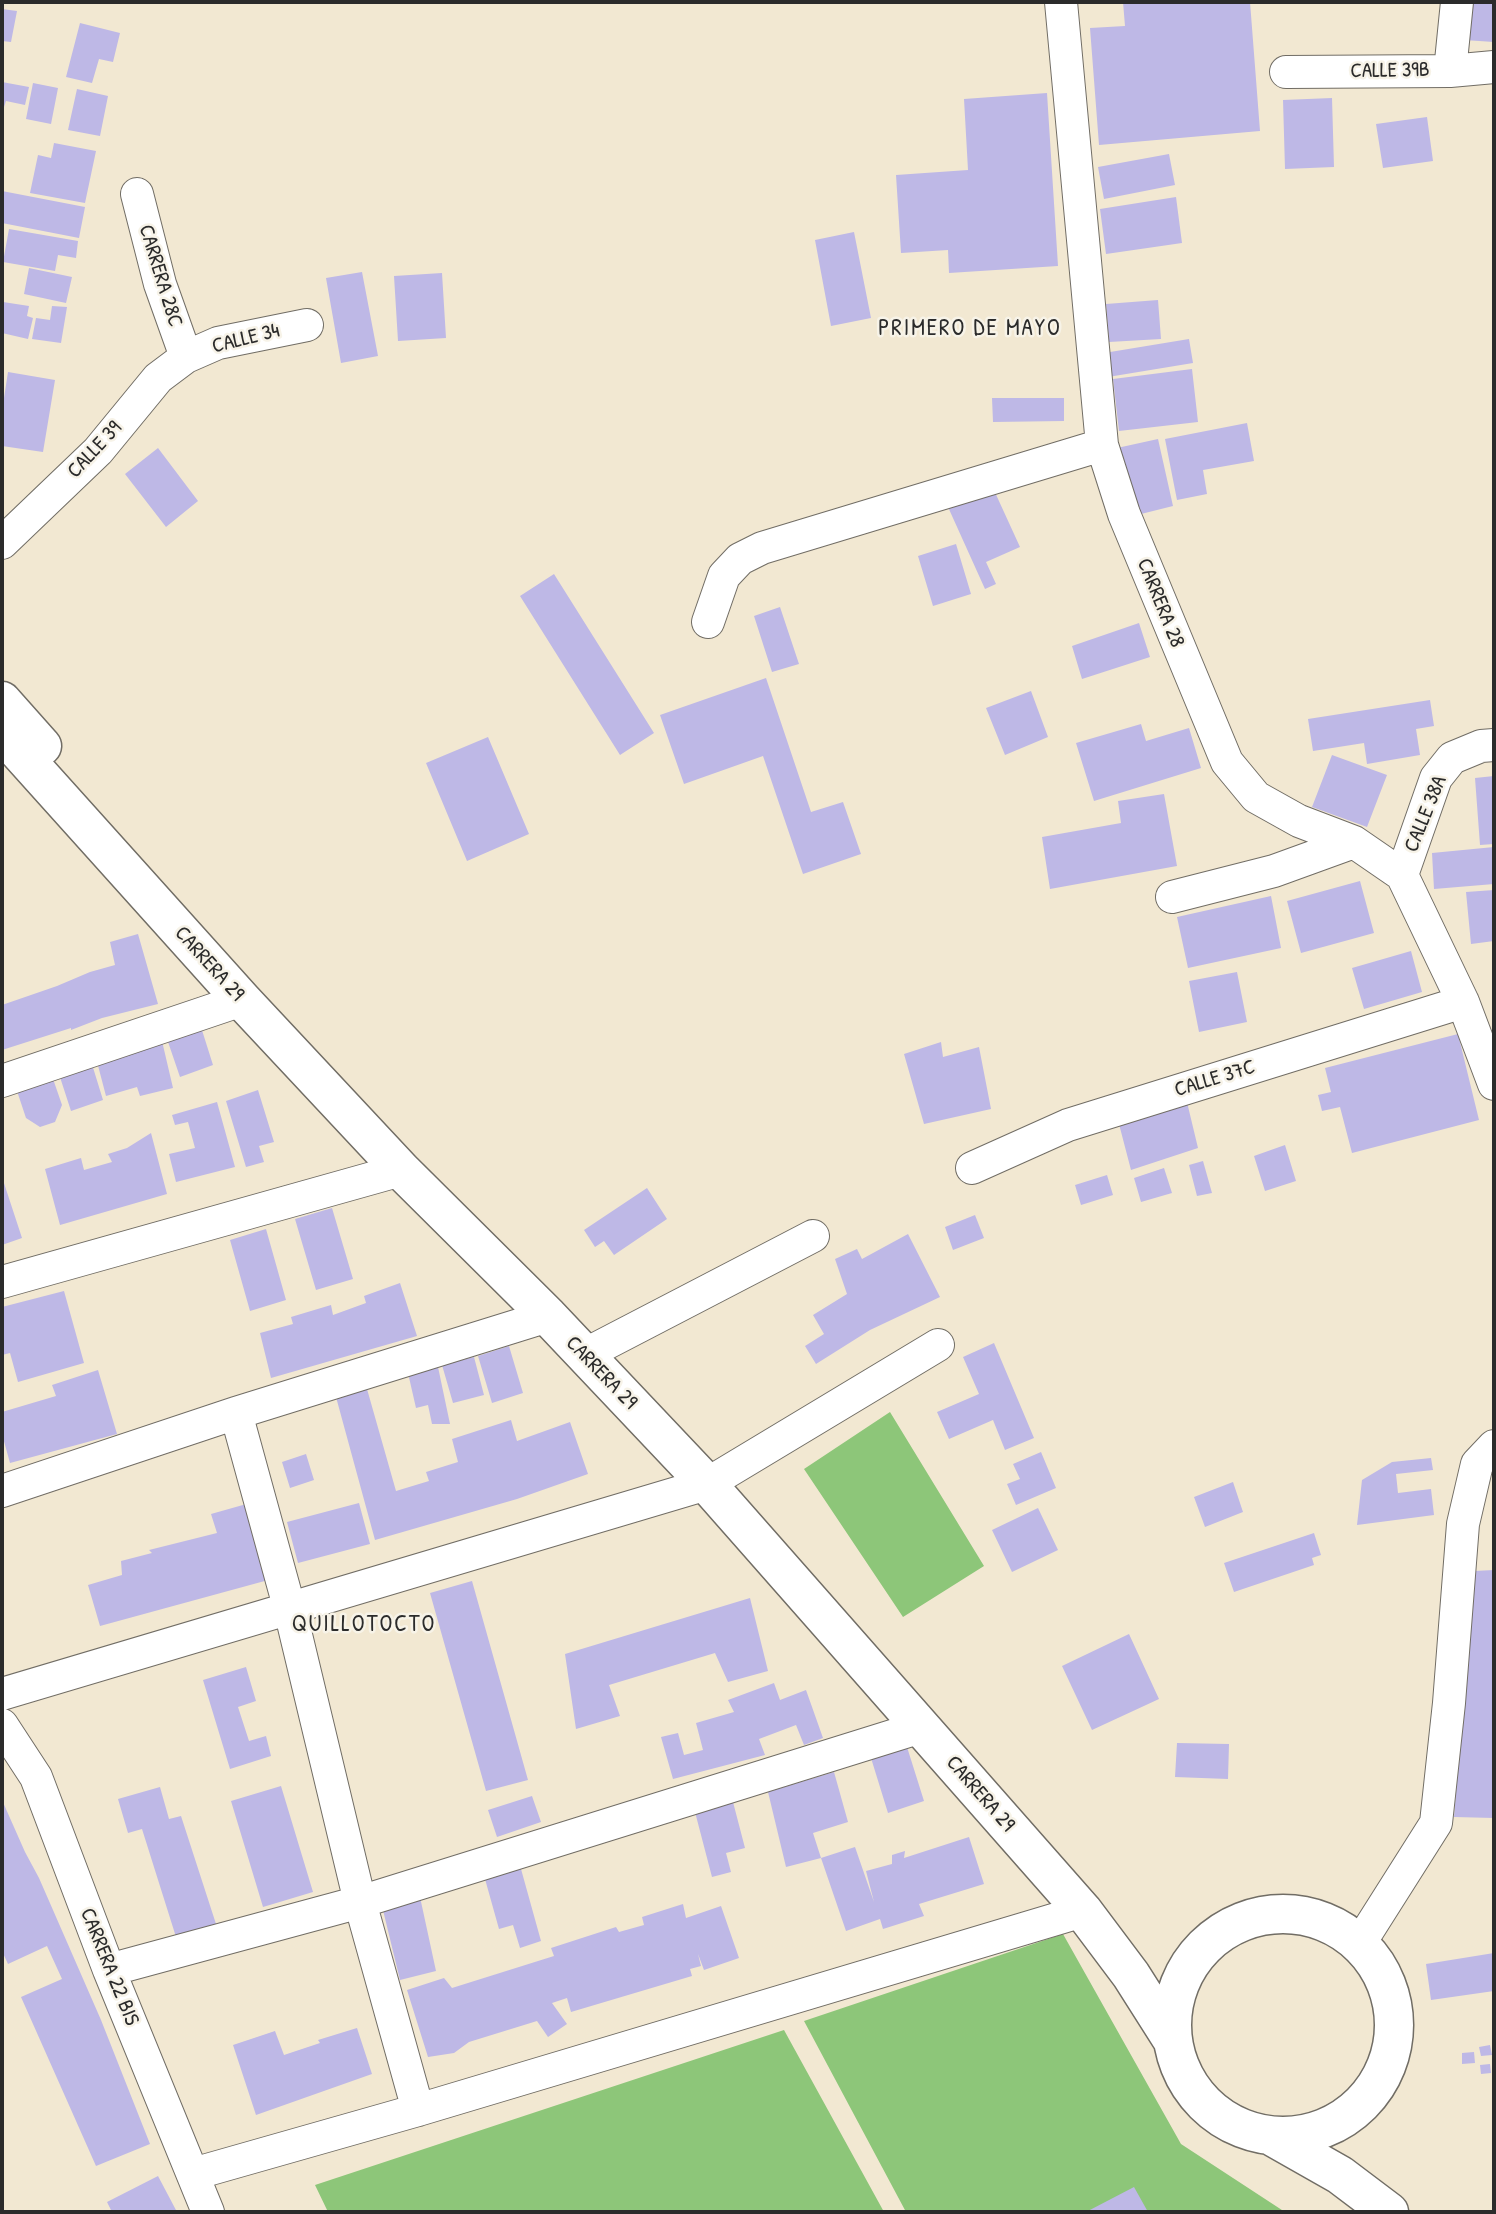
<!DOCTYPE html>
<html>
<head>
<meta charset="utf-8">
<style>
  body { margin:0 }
  #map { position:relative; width:1496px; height:2214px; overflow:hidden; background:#f2e8d2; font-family:"Patrick Hand",sans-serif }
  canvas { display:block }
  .frame { position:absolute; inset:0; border:4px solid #2b2b2b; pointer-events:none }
</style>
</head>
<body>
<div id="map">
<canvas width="1496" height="2214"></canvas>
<div class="frame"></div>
</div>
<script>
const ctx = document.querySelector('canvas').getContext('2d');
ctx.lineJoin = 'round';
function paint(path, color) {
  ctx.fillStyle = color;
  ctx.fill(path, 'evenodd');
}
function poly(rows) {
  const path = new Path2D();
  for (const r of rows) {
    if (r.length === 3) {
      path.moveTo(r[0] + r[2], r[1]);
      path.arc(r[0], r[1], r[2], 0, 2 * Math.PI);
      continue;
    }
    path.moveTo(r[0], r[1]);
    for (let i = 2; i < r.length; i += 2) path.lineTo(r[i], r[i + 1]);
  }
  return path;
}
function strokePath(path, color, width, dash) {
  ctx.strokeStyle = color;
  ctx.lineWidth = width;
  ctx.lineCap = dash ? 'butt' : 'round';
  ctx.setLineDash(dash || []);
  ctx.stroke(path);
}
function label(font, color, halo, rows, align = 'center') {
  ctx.font = font + ' "Patrick Hand",sans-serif';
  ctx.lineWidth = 5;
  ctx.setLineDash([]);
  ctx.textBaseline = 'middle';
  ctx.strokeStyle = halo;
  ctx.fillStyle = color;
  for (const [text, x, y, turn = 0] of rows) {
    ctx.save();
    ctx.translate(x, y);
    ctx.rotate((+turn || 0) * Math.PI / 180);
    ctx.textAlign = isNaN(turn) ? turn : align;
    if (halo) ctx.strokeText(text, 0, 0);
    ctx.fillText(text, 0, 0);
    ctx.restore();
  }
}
paint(poly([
  [890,1412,984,1566,903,1617,804,1469],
  [1063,1934,1181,2144,1285,2212,906,2212,804,2021],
  [784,2030,884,2212,328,2212,315,2185]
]), '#8dc679');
paint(poly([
  [1123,2,1250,2,1260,131,1099,145,1090,28,1125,26],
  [1467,2,1494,2,1494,42,1464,40],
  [2,9,17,11,11,42,2,41],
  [80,23,120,33,113,62,99,59,92,83,66,77],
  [2,82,29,87,25,105,6,101,2,113],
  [33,83,58,88,51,124,26,119],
  [77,89,108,96,100,136,68,130],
  [1047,93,1058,266,949,273,948,250,901,253,896,175,968,170,964,99],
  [1332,98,1334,167,1285,169,1283,100],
  [1427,117,1433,161,1383,168,1376,124],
  [54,143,96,151,85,203,30,193,38,155,51,158],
  [1169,154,1175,185,1104,199,1098,167],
  [2,191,85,207,79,238,2,223],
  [1176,197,1182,243,1106,254,1100,209],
  [9,229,78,241,76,258,58,255,55,271,3,262],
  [854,232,871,318,831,326,815,240],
  [29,268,72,277,66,303,24,294],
  [362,272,378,356,341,363,326,278],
  [442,273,446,338,398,341,394,276],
  [1158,300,1161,339,1109,342,1106,304],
  [3,302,29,306,27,316,33,318,28,339,2,333],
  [52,306,67,307,61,343,32,339,36,318,50,320],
  [1189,339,1193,363,1108,377,1104,353],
  [1192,369,1198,422,1119,431,1113,379],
  [8,372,55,380,43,452,2,446,2,411],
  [992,398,1064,398,1064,421,993,422],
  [1247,423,1254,461,1203,470,1207,494,1177,500,1165,439],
  [1158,439,1173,506,1133,516,1117,448],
  [158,448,198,501,166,527,125,474],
  [993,488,1020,547,986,562,996,584,985,589,948,507],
  [956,544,971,594,933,606,918,556],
  [554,574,654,733,620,755,520,596],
  [780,607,799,664,772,672,754,616],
  [1139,623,1150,657,1082,679,1072,646],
  [766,678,811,812,843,802,861,854,803,874,763,756,684,784,660,715],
  [1031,691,1048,737,1005,755,986,708],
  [1430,700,1434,726,1416,729,1420,755,1367,764,1364,743,1313,751,1308,719],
  [1141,724,1146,741,1189,728,1201,768,1094,801,1076,743],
  [488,737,529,834,467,861,426,763],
  [1332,755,1387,775,1367,827,1312,807],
  [1494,776,1494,844,1480,845,1475,778],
  [1164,794,1177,866,1050,889,1042,837,1121,823,1118,801],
  [1494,847,1494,884,1434,889,1432,853],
  [1360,881,1374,933,1301,953,1287,901],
  [1494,890,1494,941,1471,944,1466,892],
  [1271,896,1281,948,1188,968,1177,917],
  [138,934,158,1004,102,1018,71,1030,71,1028,2,1050,2,1005,57,986,90,972,115,965,110,942],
  [1411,951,1422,992,1364,1009,1352,968],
  [1237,972,1247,1022,1199,1032,1189,981],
  [201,1027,213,1065,180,1077,167,1039],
  [1458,1034,1479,1120,1352,1153,1340,1107,1322,1111,1318,1095,1331,1092,1325,1068],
  [162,1041,173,1088,140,1096,137,1087,106,1096,96,1058],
  [941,1042,943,1057,979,1047,991,1109,924,1124,904,1054],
  [91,1061,103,1100,71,1111,58,1071],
  [51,1073,62,1105,55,1122,40,1127,26,1118,15,1085],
  [258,1090,274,1142,259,1146,264,1162,246,1167,226,1101],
  [1186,1098,1198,1148,1131,1170,1119,1124],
  [217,1102,235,1167,176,1182,169,1154,195,1148,188,1122,175,1125,172,1115],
  [151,1133,167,1194,60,1225,45,1169,81,1158,84,1170,112,1162,108,1154,127,1148],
  [1285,1145,1296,1181,1265,1191,1254,1156],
  [1203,1161,1212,1193,1197,1196,1189,1165],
  [1164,1168,1172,1193,1141,1202,1134,1178],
  [1107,1175,1113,1195,1081,1205,1075,1185],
  [2,1177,22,1238,2,1245],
  [647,1188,667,1219,614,1255,604,1241,595,1247,584,1230],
  [332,1208,353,1279,316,1290,295,1219],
  [975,1215,984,1238,953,1250,945,1227],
  [266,1229,286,1300,250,1311,230,1240],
  [908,1234,940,1297,870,1330,816,1364,805,1346,824,1334,813,1315,847,1294,835,1259,857,1249,862,1259],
  [400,1283,417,1336,271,1378,260,1333,293,1324,291,1317,331,1305,333,1315,366,1303,364,1296],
  [64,1291,84,1363,18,1382,10,1353,2,1355,2,1307],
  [994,1343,1034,1438,1005,1450,993,1420,949,1439,937,1412,979,1394,963,1357],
  [509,1346,523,1393,492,1403,478,1356],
  [474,1357,484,1395,453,1403,442,1365],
  [438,1367,450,1424,432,1424,428,1405,416,1408,408,1373],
  [98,1370,117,1434,10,1463,2,1434,2,1412,56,1396,52,1385],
  [367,1389,396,1491,429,1481,426,1472,458,1462,452,1439,511,1420,517,1441,570,1422,588,1474,517,1499,375,1540,336,1397],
  [1041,1452,1056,1488,1016,1505,1007,1484,1020,1479,1013,1464],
  [306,1454,314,1480,290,1488,282,1462],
  [1431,1458,1433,1470,1396,1474,1398,1493,1431,1489,1434,1515,1357,1525,1362,1480,1392,1462],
  [1233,1482,1243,1512,1205,1527,1194,1497],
  [250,1503,272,1579,100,1626,88,1585,122,1575,121,1561,152,1553,149,1550,217,1533,211,1514],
  [359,1503,370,1544,298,1563,287,1522],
  [1038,1508,1058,1550,1012,1572,992,1530],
  [1314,1533,1321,1555,1312,1558,1314,1565,1234,1592,1224,1563],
  [1494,1570,1494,1818,1454,1817,1474,1571],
  [472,1581,528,1780,486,1791,430,1593],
  [750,1598,768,1671,728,1682,715,1653,609,1685,620,1716,576,1729,565,1654],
  [1129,1634,1159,1699,1092,1730,1062,1666],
  [246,1667,256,1701,238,1707,249,1741,266,1736,271,1756,230,1769,203,1680],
  [774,1683,780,1700,806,1690,823,1738,804,1745,796,1725,759,1739,765,1755,673,1779,661,1737,678,1733,684,1755,703,1750,696,1723,734,1712,728,1700],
  [1177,1743,1229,1744,1228,1779,1175,1777],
  [907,1747,924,1801,888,1813,871,1758],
  [834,1772,848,1822,813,1833,821,1858,786,1867,768,1792],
  [281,1786,313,1892,263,1907,231,1801],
  [160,1787,169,1819,181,1816,216,1924,176,1937,142,1829,128,1833,118,1799],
  [532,1796,541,1822,497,1837,488,1810],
  [2,1800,25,1852,39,1878,101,2020,150,2144,96,2166,21,1997,62,1979,47,1946,8,1964,2,1951],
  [733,1802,745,1848,726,1853,731,1872,712,1877,695,1812],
  [969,1837,984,1884,919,1904,924,1916,883,1929,880,1919,846,1931,821,1858,855,1847,874,1902,866,1871,892,1864,892,1855,905,1851,904,1858],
  [521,1869,541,1941,520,1948,513,1925,499,1929,485,1879],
  [420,1897,436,1971,400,1980,382,1906],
  [683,1904,686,1918,721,1906,739,1958,704,1970,698,1954,701,1966,690,1969,692,1976,571,2012,567,1998,552,2003,567,2024,548,2037,537,2021,469,2042,454,2053,428,2057,407,1990,444,1978,452,1988,554,1956,551,1948,616,1927,619,1932,644,1925,642,1917],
  [1494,1953,1494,1991,1431,2000,1426,1964],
  [357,2028,372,2074,256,2115,233,2045,275,2031,284,2055,320,2043,318,2040],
  [1490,2045,1492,2055,1481,2056,1479,2047],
  [1474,2052,1475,2063,1462,2064,1462,2053],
  [1490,2064,1491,2073,1481,2074,1480,2065],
  [158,2176,177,2212,112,2212,107,2202],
  [1134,2187,1148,2212,1086,2212]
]), '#beb8e6');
const minor = poly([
  [1061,2,1102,445,1124,514,1227,762,1256,797,1299,821,1354,842,1402,875,1463,1002,1494,1084],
  [1450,71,1457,2],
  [1286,72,1450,71,1494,67],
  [137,194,160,284,186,357],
  [2,543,98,451,158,378,186,357,218,343,307,325],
  [708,622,724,576,740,559,762,548,1102,445],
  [1402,875,1436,778,1452,758,1481,746,1494,745],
  [1172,897,1274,871,1354,842],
  [2,1081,242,1000],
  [972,1168,1068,1125,1463,1002],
  [2,1282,401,1170],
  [584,1355,813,1236],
  [236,1413,290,1610,360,1902,418,2110],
  [2,1491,236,1413,548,1316],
  [2,1694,707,1484,938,1345],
  [2,1725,36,1777,109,1970,208,2212],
  [1360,1943,1436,1823,1449,1703,1463,1524,1477,1464,1494,1446],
  [109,1970,360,1902,921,1727],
  [193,2174,418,2110,1083,1911]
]);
const tertiary = poly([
  [2,701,42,746],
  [2,733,242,1000,401,1170,548,1316,707,1484,1083,1911,1131,1975,1171,2038],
  [1283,2025,111],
  [1273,2137,1340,2175,1389,2212]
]);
strokePath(minor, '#716d65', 34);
strokePath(tertiary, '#716d65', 41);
strokePath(minor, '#fff', 32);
strokePath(tertiary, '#fff', 38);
label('21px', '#2b2b2b', '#f7f3e8', [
  ["CALLE 39B",1390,71,-1],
  ["CARRERA 28C",160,276,73],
  ["CALLE 34",246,339,-14],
  ["CALLE 39",95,450,-47],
  ["CARRERA 28",1160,603,68],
  ["CALLE 38A",1426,814,-68],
  ["CARRERA 29",209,964,48],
  ["CALLE 37C",1215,1079,-17],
  ["CARRERA 29",601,1373,46],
  ["CARRERA 29",980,1794,49],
  ["CARRERA 22 BIS",109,1967,68]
]);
ctx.letterSpacing = '2px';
label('23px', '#2b2b2b', '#f7f3e8', [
  ["PRIMERO DE MAYO",970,329],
  ["QUILLOTOCTO",364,1625]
]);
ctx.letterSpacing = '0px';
</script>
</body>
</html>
